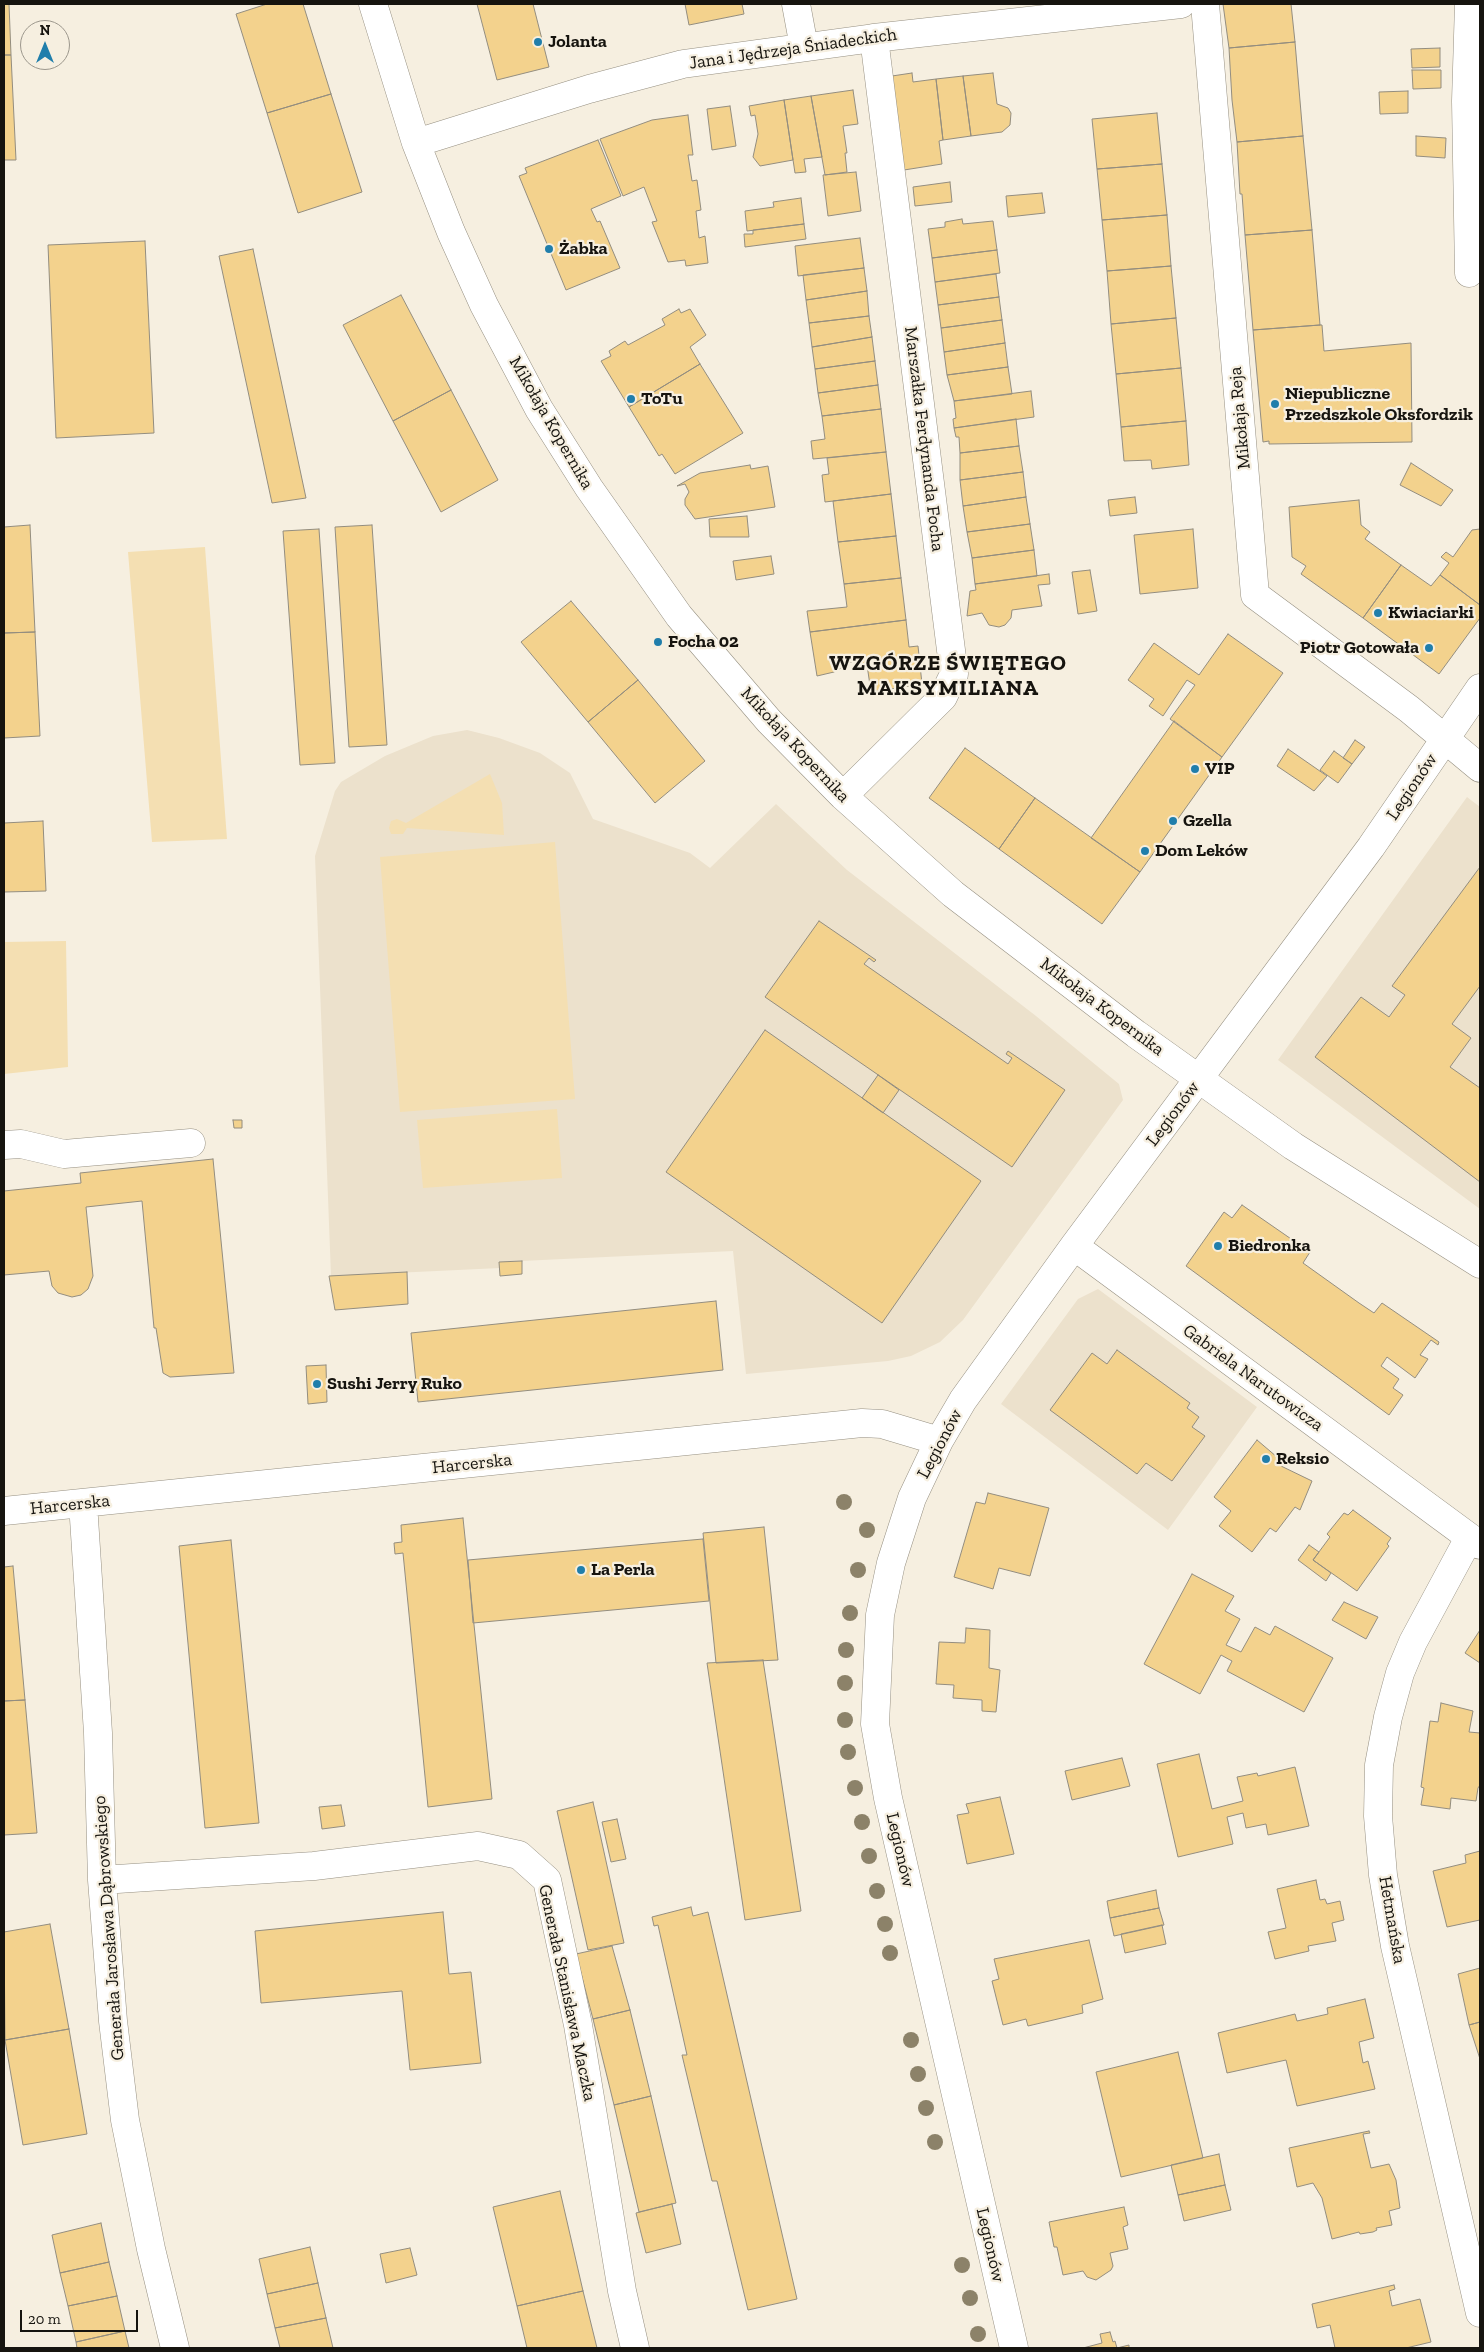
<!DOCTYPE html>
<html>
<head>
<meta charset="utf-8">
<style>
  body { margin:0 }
  #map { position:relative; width:1484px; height:2352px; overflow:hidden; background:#f6efe0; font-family:"Zilla Slab",serif }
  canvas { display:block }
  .frame { position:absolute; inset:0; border:5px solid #16140f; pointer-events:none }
  .north { position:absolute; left:20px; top:20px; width:50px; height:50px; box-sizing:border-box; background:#f6efe0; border:1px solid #9c978c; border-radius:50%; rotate:0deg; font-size:14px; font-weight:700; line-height:20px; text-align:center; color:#16140f }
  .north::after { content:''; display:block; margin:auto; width:18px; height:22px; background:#207eab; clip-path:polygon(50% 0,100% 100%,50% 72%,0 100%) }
  .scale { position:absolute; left:20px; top:2310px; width:118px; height:22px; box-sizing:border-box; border:2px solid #16140f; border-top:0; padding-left:6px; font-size:15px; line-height:18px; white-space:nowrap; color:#16140f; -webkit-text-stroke:4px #f6efe0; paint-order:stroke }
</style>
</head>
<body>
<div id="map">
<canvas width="1484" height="2352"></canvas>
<div class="frame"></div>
<div class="north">N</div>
<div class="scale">20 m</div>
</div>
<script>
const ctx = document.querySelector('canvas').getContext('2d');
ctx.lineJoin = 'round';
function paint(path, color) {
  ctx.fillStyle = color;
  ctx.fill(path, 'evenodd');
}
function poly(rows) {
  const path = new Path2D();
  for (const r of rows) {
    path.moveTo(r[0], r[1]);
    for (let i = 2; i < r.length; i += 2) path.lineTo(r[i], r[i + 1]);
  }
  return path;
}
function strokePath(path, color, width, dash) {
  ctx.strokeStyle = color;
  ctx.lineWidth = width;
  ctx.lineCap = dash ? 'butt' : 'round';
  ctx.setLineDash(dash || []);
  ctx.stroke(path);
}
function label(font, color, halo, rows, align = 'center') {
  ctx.font = font + ' "Zilla Slab",serif';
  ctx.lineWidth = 4.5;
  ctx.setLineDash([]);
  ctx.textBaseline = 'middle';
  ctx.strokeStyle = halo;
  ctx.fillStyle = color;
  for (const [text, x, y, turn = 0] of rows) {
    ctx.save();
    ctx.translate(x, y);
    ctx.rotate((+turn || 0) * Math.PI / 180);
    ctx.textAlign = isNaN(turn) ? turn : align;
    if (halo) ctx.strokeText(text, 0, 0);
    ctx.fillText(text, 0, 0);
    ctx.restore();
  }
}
paint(poly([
  [467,730,499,738,540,753,570,773,593,819,690,853,710,868,776,804,847,870,1036,1016,1119,1084,1123,1100,963,1320,940,1342,911,1356,888,1361,746,1374,733,1251,500,1262,500,1268,331,1276,315,856,335,791,341,782,385,756,433,736],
  [1467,797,1480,807,1480,1209,1278,1060],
  [1098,1289,1257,1407,1168,1530,1001,1404,1078,1299]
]), '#ece1cc');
paint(poly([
  [205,547,227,839,152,842,128,552],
  [490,774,502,803,504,835,407,828,403,834,391,834,389,828,391,821,397,819,406,823],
  [555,842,575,1099,400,1112,380,857],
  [66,941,68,1067,4,1074,4,942],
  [557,1109,562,1178,423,1188,417,1120]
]), '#f4dfb2');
const building = poly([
  [4,4,9,4,11,55,4,55,4,4],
  [267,4,303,4,331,94,267,113,236,14,267,4],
  [477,4,533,4,549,67,497,80,477,4],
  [685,4,742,4,744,14,689,25,685,4],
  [1223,4,1291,4,1295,42,1229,48,1223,4],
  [1295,42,1303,136,1237,142,1232,100,1229,48,1295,42],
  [1440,48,1440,67,1412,68,1411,49,1440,48],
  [4,55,11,55,16,160,4,160,4,55],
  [1412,70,1441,70,1441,88,1413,89,1412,70],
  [912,73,913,82,936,79,943,140,939,141,942,164,904,170,892,76,912,73],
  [993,73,997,104,1008,108,1011,113,1010,125,1002,132,971,136,963,76,993,73],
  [963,76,971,136,943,140,936,79,963,76],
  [853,90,858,124,843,126,847,153,845,153,847,172,825,175,811,96,853,90],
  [1408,91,1408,113,1380,114,1379,92,1408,91],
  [331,94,362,192,298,213,267,113,331,94],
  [811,96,822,157,804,159,806,172,795,173,784,100,811,96],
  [784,100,793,160,760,166,753,157,758,134,755,115,751,116,749,106,784,100],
  [730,106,736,146,712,150,707,109,730,106],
  [1157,113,1162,164,1097,169,1092,119,1157,113],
  [688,115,693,155,688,155,692,181,697,180,701,210,696,211,699,238,705,236,708,263,686,266,685,260,668,262,652,222,657,221,644,187,623,196,600,139,652,120,688,115],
  [1303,136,1312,230,1245,235,1242,194,1240,194,1237,142,1303,136],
  [1416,136,1446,138,1445,158,1416,156,1416,136],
  [598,140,621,196,591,209,597,222,600,221,620,268,566,290,519,176,527,173,525,168,598,140],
  [1162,164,1167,215,1102,220,1097,169,1162,164],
  [856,172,861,211,828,216,823,175,856,172],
  [950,182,952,202,915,206,913,187,950,182],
  [1042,193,1045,213,1008,217,1006,196,1042,193],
  [801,198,804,224,747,231,745,211,774,207,773,202,801,198],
  [1167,215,1171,266,1107,271,1102,220,1167,215],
  [962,219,963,224,993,221,997,250,932,258,928,229,945,227,945,222,962,219],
  [804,224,806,239,745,247,744,234,753,234,753,230,804,224],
  [1312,230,1320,325,1253,330,1245,235,1312,230],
  [860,238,864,268,798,276,795,246,860,238],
  [145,241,154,433,56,438,48,245,145,241],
  [253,249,306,498,272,503,219,256,253,249],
  [997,250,1000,273,935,282,932,258,997,250],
  [1171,266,1176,318,1111,324,1107,271,1171,266],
  [864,268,867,291,806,300,803,275,864,268],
  [996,274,999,297,938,305,935,282,996,274],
  [867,291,869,316,809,323,806,300,867,291],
  [401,295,451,390,393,421,343,325,401,295],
  [999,297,1002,320,941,328,938,305,999,297],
  [679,309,681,313,690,309,706,335,690,347,700,364,629,407,601,361,611,356,609,351,625,341,628,345,665,325,662,319,679,309],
  [869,316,872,337,812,347,809,323,869,316],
  [1176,318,1181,368,1116,374,1111,324,1176,318],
  [1002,320,1005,343,944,352,941,328,1002,320],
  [1320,325,1322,325,1324,351,1411,343,1412,442,1269,444,1269,441,1263,442,1253,330,1320,325],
  [872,337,875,361,815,369,812,347,872,337],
  [1005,343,1008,367,947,375,944,352,1005,343],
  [875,361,878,385,818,393,815,369,875,361],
  [700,364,743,433,675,474,662,454,659,456,629,407,700,364],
  [1008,367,1012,394,954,401,947,375,1008,367],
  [1181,368,1186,421,1121,427,1116,374,1181,368],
  [878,385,881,409,822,416,818,393,878,385],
  [451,390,498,480,441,512,393,421,451,390],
  [1031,391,1034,417,954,428,953,419,956,418,954,401,1031,391],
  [881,409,886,452,813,459,811,441,825,439,822,416,881,409],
  [1016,419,1019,446,960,453,959,437,956,437,954,428,1016,419],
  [1186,421,1189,465,1152,469,1151,460,1124,461,1121,427,1186,421],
  [1019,446,1023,472,960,480,960,453,1019,446],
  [886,452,891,494,825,502,822,475,829,474,827,458,886,452],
  [1411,463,1453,490,1441,506,1400,485,1411,463],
  [750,465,751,469,768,466,775,507,695,519,685,505,685,499,689,492,685,484,677,486,700,473,750,465],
  [1023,472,1026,497,963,506,960,480,1023,472],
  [891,494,896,536,838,542,833,501,891,494],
  [1026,497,1030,524,967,532,963,506,1026,497],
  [1135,497,1137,513,1110,516,1108,500,1135,497],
  [1359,500,1361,525,1370,532,1365,539,1401,565,1363,618,1301,574,1306,566,1292,557,1289,507,1359,500],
  [747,516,749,537,710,537,709,519,747,516],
  [1030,524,1034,550,972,558,967,532,1030,524],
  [30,525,35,632,4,633,4,527,30,525],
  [372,525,387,745,349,747,335,527,372,525],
  [319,529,335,763,300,765,283,531,319,529],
  [1193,529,1198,588,1140,594,1134,535,1193,529],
  [1480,529,1480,605,1440,575,1449,563,1441,557,1446,552,1453,557,1472,530,1480,529],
  [896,536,901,578,844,584,838,542,896,536],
  [1034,550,1037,576,975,584,972,558,1034,550],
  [771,556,774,574,736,580,733,561,771,556],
  [1401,565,1431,586,1440,575,1480,605,1480,618,1439,674,1363,618,1401,565],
  [1090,570,1097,611,1078,614,1072,572,1090,570],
  [1049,574,1050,584,1038,585,1042,606,1012,610,1011,618,1005,625,999,627,989,625,982,613,967,616,970,591,976,590,975,584,1049,574],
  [901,578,906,620,810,632,807,611,847,607,844,584,901,578],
  [571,601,638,680,588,722,521,642,571,601],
  [906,620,909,647,918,646,922,684,871,692,867,665,859,665,853,661,834,672,817,676,810,632,906,620],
  [35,632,40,736,4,738,4,633,35,632],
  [1228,634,1283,673,1222,757,1170,719,1195,685,1187,680,1163,716,1149,706,1154,699,1128,680,1154,643,1199,675,1228,634],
  [638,680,705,761,655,803,588,722,638,680],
  [1174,721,1222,757,1140,872,1091,838,1174,721],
  [1355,740,1365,747,1352,764,1343,758,1355,740],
  [965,748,1035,798,999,849,929,798,965,748],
  [1288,749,1327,776,1314,791,1277,766,1288,749],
  [1334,751,1352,764,1338,783,1320,770,1334,751],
  [1035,798,1140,872,1102,924,999,849,1035,798],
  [43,821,46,891,4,892,4,823,43,821],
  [1480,867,1480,986,1452,1024,1471,1038,1450,1067,1480,1088,1480,1182,1315,1057,1361,997,1389,1017,1405,995,1392,986,1480,867],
  [819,921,876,960,874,962,869,958,864,964,1008,1064,1012,1058,1006,1054,1008,1051,1065,1090,1012,1167,765,997,819,921],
  [765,1030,981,1181,882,1323,666,1172,765,1030],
  [878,1075,899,1090,883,1113,862,1098,878,1075],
  [233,1120,242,1120,242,1128,234,1128,233,1120],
  [213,1159,234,1373,170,1377,163,1373,156,1328,154,1328,142,1201,86,1207,93,1276,88,1289,81,1295,72,1297,58,1293,52,1286,49,1271,4,1275,4,1191,81,1183,80,1173,213,1159],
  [1242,1205,1310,1252,1303,1263,1359,1303,1374,1313,1382,1303,1439,1342,1438,1345,1431,1340,1420,1355,1428,1359,1415,1378,1387,1357,1381,1366,1399,1379,1393,1388,1403,1395,1389,1415,1186,1266,1224,1212,1232,1218,1242,1205],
  [522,1261,522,1274,500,1276,499,1262,522,1261],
  [407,1272,408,1304,335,1310,329,1276,407,1272],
  [716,1301,723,1370,418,1402,411,1333,716,1301],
  [1117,1350,1190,1403,1187,1408,1199,1417,1192,1427,1205,1436,1172,1481,1146,1463,1137,1474,1050,1410,1092,1353,1107,1364,1117,1350],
  [326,1365,327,1402,308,1404,306,1366,326,1365],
  [1257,1440,1284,1463,1281,1466,1312,1481,1300,1510,1295,1507,1276,1532,1270,1528,1252,1552,1219,1526,1231,1511,1214,1497,1257,1440],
  [988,1493,1049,1508,1030,1576,999,1568,993,1589,954,1577,976,1502,985,1504,988,1493],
  [1353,1510,1391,1538,1387,1544,1389,1546,1357,1591,1313,1560,1330,1537,1327,1534,1344,1513,1348,1515,1353,1510],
  [463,1518,492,1799,428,1807,403,1553,395,1554,394,1543,402,1542,401,1525,463,1518],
  [764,1527,778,1660,716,1663,703,1533,764,1527],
  [703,1539,709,1601,473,1623,468,1560,703,1539],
  [231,1540,259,1823,205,1828,179,1546,231,1540],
  [1309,1545,1319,1552,1313,1560,1331,1573,1326,1581,1298,1560,1309,1545],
  [13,1566,25,1700,4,1701,4,1567,13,1566],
  [1192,1574,1234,1596,1225,1611,1240,1619,1226,1645,1241,1652,1255,1627,1270,1635,1275,1626,1333,1658,1304,1712,1227,1671,1232,1661,1221,1655,1200,1694,1144,1664,1192,1574],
  [1344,1602,1378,1617,1366,1639,1332,1620,1344,1602],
  [966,1628,990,1630,989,1668,1000,1670,996,1712,982,1711,982,1700,953,1698,954,1685,936,1684,939,1642,965,1643,966,1628],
  [1480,1630,1480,1663,1465,1653,1480,1630],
  [763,1660,801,1911,745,1920,707,1663,763,1660],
  [25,1700,37,1833,4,1835,4,1701,25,1700],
  [1441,1703,1473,1711,1469,1732,1480,1733,1480,1785,1478,1788,1476,1801,1451,1798,1450,1809,1421,1805,1424,1788,1421,1787,1430,1721,1438,1722,1441,1703],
  [1199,1754,1212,1809,1243,1801,1237,1777,1257,1773,1258,1776,1295,1767,1309,1826,1268,1835,1266,1824,1246,1828,1243,1813,1227,1817,1233,1844,1178,1857,1157,1764,1199,1754],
  [1122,1758,1130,1786,1072,1800,1065,1771,1122,1758],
  [1000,1797,1014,1854,967,1864,957,1815,969,1813,966,1804,1000,1797],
  [593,1802,624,1943,588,1950,557,1811,593,1802],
  [341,1805,345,1826,322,1829,319,1807,341,1805],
  [617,1819,626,1859,611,1862,602,1822,617,1819],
  [1480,1851,1480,1920,1447,1927,1433,1871,1466,1863,1465,1855,1480,1851],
  [1316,1880,1320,1900,1325,1899,1327,1904,1340,1901,1344,1920,1332,1923,1336,1941,1308,1946,1309,1951,1275,1959,1268,1932,1286,1928,1277,1889,1316,1880],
  [1156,1890,1159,1908,1110,1918,1107,1901,1156,1890],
  [691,1907,693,1916,708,1912,797,2299,748,2310,717,2181,712,2181,682,2055,687,2055,658,1925,654,1926,652,1917,691,1907],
  [1159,1908,1164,1925,1114,1936,1110,1918,1159,1908],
  [443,1912,449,1974,471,1972,481,2063,410,2070,402,1991,261,2003,255,1931,443,1912],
  [50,1924,69,2029,5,2040,4,1932,50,1924],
  [1162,1925,1166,1944,1125,1953,1121,1934,1162,1925],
  [1089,1940,1103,1999,1082,2005,1083,2013,1028,2026,1026,2019,1003,2025,992,1981,999,1979,994,1959,1089,1940],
  [612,1946,630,2010,593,2019,576,1954,612,1946],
  [1480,1968,1480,2022,1469,2025,1458,1974,1480,1968],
  [1365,1999,1374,2038,1359,2042,1363,2063,1368,2061,1375,2089,1297,2106,1286,2060,1227,2073,1218,2033,1295,2014,1297,2021,1328,2014,1327,2008,1365,1999],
  [630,2010,651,2096,614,2105,593,2019,630,2010],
  [1480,2022,1480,2059,1469,2025,1480,2022],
  [69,2029,87,2134,23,2145,5,2040,69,2029],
  [1178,2052,1203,2158,1121,2177,1096,2072,1178,2052],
  [651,2096,676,2203,639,2212,614,2105,651,2096],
  [1369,2131,1370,2133,1363,2134,1371,2168,1389,2164,1396,2180,1400,2208,1389,2211,1392,2225,1376,2228,1377,2230,1373,2232,1360,2234,1359,2232,1332,2239,1322,2198,1313,2183,1297,2187,1289,2148,1369,2131],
  [1219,2154,1225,2185,1178,2195,1171,2165,1219,2154],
  [1225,2185,1231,2210,1184,2221,1178,2195,1225,2185],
  [560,2191,583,2291,517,2306,493,2207,560,2191],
  [672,2204,681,2244,646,2253,636,2213,672,2204],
  [1124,2207,1128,2225,1123,2227,1128,2249,1110,2253,1113,2266,1111,2270,1096,2280,1087,2277,1083,2271,1063,2275,1057,2247,1054,2247,1049,2222,1124,2207],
  [101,2223,109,2262,60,2273,52,2235,101,2223],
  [310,2247,318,2283,267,2294,259,2259,310,2247],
  [410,2248,417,2275,386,2283,380,2254,410,2248],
  [109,2262,117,2296,68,2306,60,2273,109,2262],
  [318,2283,326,2318,275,2328,267,2294,318,2283],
  [1394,2285,1395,2289,1389,2291,1392,2306,1420,2299,1431,2342,1406,2348,1335,2348,1330,2325,1317,2328,1312,2304,1394,2285],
  [583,2291,597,2348,527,2348,517,2306,583,2291],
  [117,2296,125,2331,76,2342,68,2306,117,2296],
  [326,2318,333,2348,280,2348,275,2328,326,2318],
  [125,2331,129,2348,77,2348,76,2342,125,2331],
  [1110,2332,1113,2342,1115,2341,1117,2348,1129,2345,1129,2348,1083,2348,1102,2343,1100,2334,1110,2332]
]);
paint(building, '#f3d28d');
strokePath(building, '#938d7f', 1);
const minor = poly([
  [373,4,416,143,451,232,484,305,539,409,589,488,679,616,769,721,843,796,953,894,1136,1034,1293,1146,1480,1264],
  [796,4,804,47],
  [1205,4,1255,595,1409,709,1480,768],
  [1469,4,1466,101,1469,273],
  [416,143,589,89,683,64,874,38,1181,4],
  [843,796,943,697,954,674,874,38],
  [4,1145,21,1144,64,1154,191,1143],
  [1074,1246,1480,1545],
  [83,1503,98,1733,102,1880,113,2021,125,2120,151,2249,175,2348],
  [4,1511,862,1423,882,1424,939,1441],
  [1469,1538,1413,1642,1400,1673,1388,1717,1379,1765,1378,1816,1383,1875,1395,1946,1480,2313],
  [102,1880,314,1866,478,1846,519,1855,547,1880,578,2025,622,2291,635,2348],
  [1014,2348,888,1798,875,1724,880,1615,891,1563,912,1498,939,1441,963,1400,1074,1246,1371,847,1480,688]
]);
strokePath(minor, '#969082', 29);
strokePath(minor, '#fff', 28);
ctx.fillStyle = '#8c8269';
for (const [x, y] of [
  [844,1502],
  [867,1530],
  [858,1570],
  [850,1613],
  [846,1650],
  [845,1683],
  [845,1720],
  [848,1752],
  [855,1788],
  [862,1822],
  [869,1856],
  [877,1891],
  [885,1924],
  [890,1953],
  [911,2040],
  [918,2074],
  [926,2108],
  [935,2142],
  [962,2265],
  [970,2298],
  [978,2334]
]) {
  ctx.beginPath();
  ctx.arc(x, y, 8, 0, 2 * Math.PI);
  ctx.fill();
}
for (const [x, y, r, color] of [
  [538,42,5,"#207eab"],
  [549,249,5,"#207eab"],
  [631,399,5,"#207eab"],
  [1275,404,5,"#207eab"],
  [1378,613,5,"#207eab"],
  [658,642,5,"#207eab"],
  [1429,648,5,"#207eab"],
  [1195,769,5,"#207eab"],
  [1173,821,5,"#207eab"],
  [1145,851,5,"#207eab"],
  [1218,1246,5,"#207eab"],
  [317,1384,5,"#207eab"],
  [1266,1459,5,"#207eab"],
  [581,1570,5,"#207eab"]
]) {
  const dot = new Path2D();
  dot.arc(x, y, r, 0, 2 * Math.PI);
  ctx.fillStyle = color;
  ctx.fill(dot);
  strokePath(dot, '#f6efe0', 2);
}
label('bold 18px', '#16140f', '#f6efe0', [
  ["Jolanta",548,42],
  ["Żabka",559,249],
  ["Niepubliczne",1285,394],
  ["Przedszkole Oksfordzik",1285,415],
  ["ToTu",641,399],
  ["Kwiaciarki",1388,613],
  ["Focha 02",668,642],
  ["Piotr Gotowała",1419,648,"right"],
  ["VIP",1205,769],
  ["Gzella",1183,821],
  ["Dom Leków",1155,851],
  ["Biedronka",1228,1246],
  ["Sushi Jerry Ruko",327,1384],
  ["Reksio",1276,1459],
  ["La Perla",591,1570]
], 'left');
label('18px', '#16140f', '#f6efe0', [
  ["Jana i Jędrzeja Śniadeckich",793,49,-8],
  ["Mikołaja Reja",1240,418,-95],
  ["Mikołaja Kopernika",551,423,60],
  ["Marszałka Ferdynanda Focha",924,439,83],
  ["Mikołaja Kopernika",795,745,47],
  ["Legionów",1412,787,-56],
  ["Mikołaja Kopernika",1102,1007,37],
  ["Legionów",1173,1114,-53],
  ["Gabriela Narutowicza",1253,1378,36],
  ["Legionów",940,1444,-62],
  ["Harcerska",472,1464,-6],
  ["Harcerska",70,1505,-6],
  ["Legionów",900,1850,77],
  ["Hetmańska",1392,1920,80],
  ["Generała Jarosława Dąbrowskiego",109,1928,-94],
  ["Generała Stanisława Maczka",567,1993,78],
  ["Legionów",990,2245,77]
]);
ctx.letterSpacing = '1px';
label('bold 22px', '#16140f', '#f6efe0', [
  ["WZGÓRZE ŚWIĘTEGO",948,664],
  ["MAKSYMILIANA",948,689]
]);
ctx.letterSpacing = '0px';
</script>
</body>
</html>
